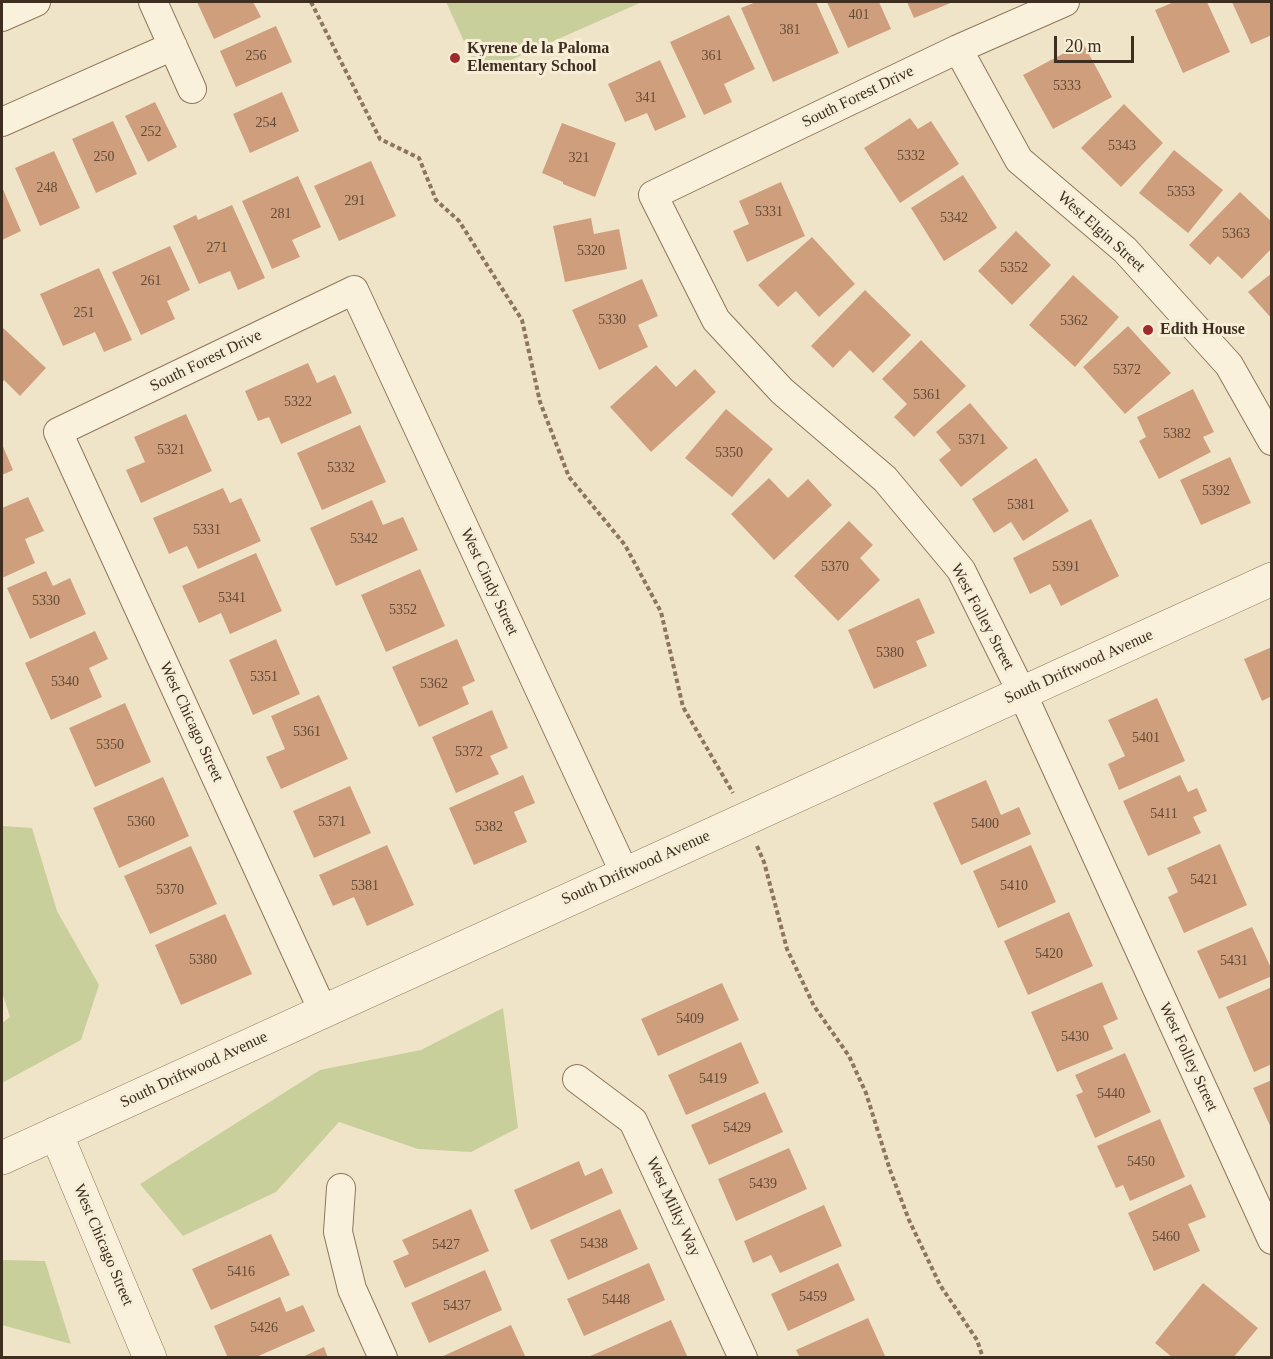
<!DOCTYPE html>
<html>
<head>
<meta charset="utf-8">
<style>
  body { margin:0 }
  #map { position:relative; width:1273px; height:1359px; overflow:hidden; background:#f0e4c8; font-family:"Times New Roman",serif }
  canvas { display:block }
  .frame { position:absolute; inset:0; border:3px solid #3d2e20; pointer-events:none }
  .scale { position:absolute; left:1054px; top:36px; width:80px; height:27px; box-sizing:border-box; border:3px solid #3d2e20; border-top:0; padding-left:8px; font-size:18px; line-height:21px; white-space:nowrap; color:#3d2e20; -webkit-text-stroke:4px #f7eed8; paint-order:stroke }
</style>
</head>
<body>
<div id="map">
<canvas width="1273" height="1359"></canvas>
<div class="frame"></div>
<div class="scale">20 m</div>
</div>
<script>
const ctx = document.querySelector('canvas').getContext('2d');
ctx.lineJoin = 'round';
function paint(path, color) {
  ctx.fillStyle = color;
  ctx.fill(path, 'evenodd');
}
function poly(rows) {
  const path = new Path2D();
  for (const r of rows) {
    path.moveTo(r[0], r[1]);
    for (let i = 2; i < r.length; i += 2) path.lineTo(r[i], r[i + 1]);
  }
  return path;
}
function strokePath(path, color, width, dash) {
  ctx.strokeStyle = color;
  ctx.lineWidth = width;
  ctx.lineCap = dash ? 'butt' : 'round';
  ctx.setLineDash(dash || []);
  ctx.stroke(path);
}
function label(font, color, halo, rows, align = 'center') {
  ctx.font = font + ' "Times New Roman",serif';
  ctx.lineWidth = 6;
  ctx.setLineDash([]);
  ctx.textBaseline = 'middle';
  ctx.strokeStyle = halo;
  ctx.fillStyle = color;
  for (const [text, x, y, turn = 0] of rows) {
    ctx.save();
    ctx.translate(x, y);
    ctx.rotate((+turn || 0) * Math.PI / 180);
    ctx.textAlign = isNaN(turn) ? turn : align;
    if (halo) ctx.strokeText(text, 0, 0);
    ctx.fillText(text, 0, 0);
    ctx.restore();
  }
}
paint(poly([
  [446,2,642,2,479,74],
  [2,826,32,828,57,911,99,985,81,1040,2,1083,2,1023,10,1017,2,992],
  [503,1008,518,1128,471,1152,418,1149,339,1122,276,1192,183,1236,140,1184,320,1070,421,1050],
  [2,1260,45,1261,71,1344,2,1325]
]), '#c9cf9b');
paint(poly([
  [197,2,253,2,261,17,214,39],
  [756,2,816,2,839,53,773,82,741,8],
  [827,2,879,2,891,29,848,48],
  [907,2,953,2,914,18],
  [1174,2,1207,2,1230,52,1183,73,1155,10],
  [1232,2,1272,2,1272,35,1251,44],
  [729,15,755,69,724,84,732,102,704,115,670,42],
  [276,26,292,62,236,87,220,51],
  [1083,43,1112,97,1053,129,1023,75],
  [660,60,686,117,655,131,647,113,625,122,608,84],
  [282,92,299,131,250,153,233,114],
  [155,102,177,147,148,162,125,116],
  [1124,104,1163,143,1121,187,1081,148],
  [910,118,918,129,931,121,959,164,900,203,864,148],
  [113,121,137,174,96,193,72,139],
  [562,123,616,143,595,197,563,184,563,182,542,173],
  [1174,150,1223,190,1188,233,1139,193],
  [54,151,80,208,40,226,15,168],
  [371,161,396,216,339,241,314,186],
  [963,175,997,228,944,261,911,208],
  [298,176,321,227,292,240,300,257,272,269,242,201],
  [781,182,805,236,747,262,733,231,749,224,739,201],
  [2,187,21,231,2,240],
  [1240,192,1272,222,1272,248,1242,279,1218,256,1210,265,1189,245],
  [232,205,265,278,238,290,230,271,199,284,173,226,196,215,198,220],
  [591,218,594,234,619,229,627,269,565,282,553,226],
  [1016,231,1051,265,1012,305,978,271],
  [812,237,855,284,819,317,796,291,778,307,758,285],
  [170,246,190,290,167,301,175,319,141,335,112,272],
  [99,268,132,340,104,352,95,332,63,346,40,294],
  [1272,273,1272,319,1248,292],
  [1073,275,1119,317,1075,367,1029,325],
  [642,279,658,316,638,325,648,347,599,370,572,310],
  [865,290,911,335,873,373,850,350,833,368,811,346],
  [1128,326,1171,373,1125,414,1083,367],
  [2,327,46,368,20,396,4,380,2,383],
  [921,340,966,386,914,437,894,417,907,404,882,379],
  [308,363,317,383,335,375,352,413,281,444,269,417,258,421,245,391],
  [656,365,676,387,695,369,716,392,651,452,610,407],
  [1193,389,1214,432,1203,437,1211,452,1159,479,1139,441,1146,437,1137,417],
  [970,403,1008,448,961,487,939,460,951,450,936,432],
  [726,409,773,449,732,497,685,458],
  [186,414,212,471,141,503,126,470,145,462,134,437],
  [360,425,386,482,322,510,297,453],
  [2,444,13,470,2,475],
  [1230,457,1251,503,1201,525,1180,480],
  [1036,458,1069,511,1023,541,1011,522,994,533,972,499],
  [769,478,788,498,808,479,832,505,774,560,731,514],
  [223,488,230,503,241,498,261,541,198,569,187,546,169,554,153,518],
  [28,497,44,531,25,539,35,563,2,578,2,508],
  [372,500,383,525,403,517,418,550,336,586,310,528],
  [1091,519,1119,576,1061,606,1050,584,1030,594,1013,558],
  [849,521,873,545,860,558,880,580,838,621,794,576],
  [256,553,282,611,230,634,221,613,199,623,182,586],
  [420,569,445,626,386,652,361,595],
  [46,571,53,586,70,578,86,614,30,639,7,588],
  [919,598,935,633,916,641,927,666,874,689,848,630],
  [95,631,108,659,89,668,102,697,51,720,25,663],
  [276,639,300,694,253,715,229,660],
  [457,639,475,681,462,687,469,704,419,727,392,667],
  [1272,647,1272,696,1262,701,1244,659],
  [319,695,348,759,281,789,266,757,285,749,271,716],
  [1157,698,1185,761,1119,790,1108,764,1125,756,1108,720],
  [125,703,151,762,95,787,69,728],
  [492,710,508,748,490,756,499,774,456,793,432,737],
  [523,775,535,803,514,812,527,842,474,865,449,808],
  [1180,775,1188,792,1197,788,1207,811,1193,817,1201,833,1148,856,1123,801],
  [163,777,189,836,119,868,93,808],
  [986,780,1001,815,1019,807,1031,834,961,865,933,803],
  [350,786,371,833,314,858,293,811],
  [1220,844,1247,905,1184,933,1168,897,1178,892,1167,868],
  [387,845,414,905,367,926,354,897,333,906,319,875],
  [1031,845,1056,902,998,928,973,871],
  [191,846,217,904,150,934,124,876],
  [1069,912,1093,966,1028,995,1004,941],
  [225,914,252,974,181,1005,155,945],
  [1252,927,1272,970,1272,976,1219,999,1197,951],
  [1102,982,1118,1019,1103,1026,1113,1049,1057,1072,1031,1012],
  [722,983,739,1020,658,1056,641,1019],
  [1272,987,1272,1064,1254,1072,1226,1007],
  [741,1042,759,1083,686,1115,668,1075],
  [1125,1053,1151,1112,1095,1138,1076,1095,1083,1092,1075,1075],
  [1272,1080,1272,1130,1253,1088],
  [765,1092,783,1132,709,1165,691,1125],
  [1160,1119,1185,1177,1130,1201,1123,1185,1116,1188,1097,1146],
  [789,1148,807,1189,736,1221,718,1179],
  [579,1161,585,1176,602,1168,613,1193,531,1230,514,1190],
  [1191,1184,1206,1217,1188,1224,1200,1251,1154,1271,1128,1213],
  [824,1205,842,1246,780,1273,771,1255,753,1263,744,1241],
  [471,1209,489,1251,405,1288,393,1261,409,1254,402,1240],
  [620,1209,638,1249,568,1280,550,1240],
  [271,1234,290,1275,211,1310,192,1269],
  [649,1263,665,1300,584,1336,567,1299],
  [838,1263,855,1300,788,1331,771,1294],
  [485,1270,502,1310,429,1343,411,1303],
  [1203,1283,1258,1328,1233,1358,1173,1358,1155,1343],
  [280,1297,286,1312,303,1305,315,1331,254,1358,228,1358,214,1326],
  [868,1318,886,1358,800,1358,796,1350],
  [671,1320,688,1358,586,1358],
  [511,1325,526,1358,439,1358],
  [324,1347,328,1358,300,1358]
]), '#cf9f7d');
const minor = poly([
  [153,2,192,89],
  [1065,2,958,49,653,195,716,320,782,391,885,479,961,570,1022,693,1272,1240],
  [2,17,36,2],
  [958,49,1019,160,1125,250,1229,365,1272,441],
  [2,122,173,46],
  [323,1011,58,432,354,290,625,874],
  [577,1079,633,1121,743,1358],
  [341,1188,338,1232,352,1289,383,1358]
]);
const tertiary = poly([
  [56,1133,150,1358],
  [2,1158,1272,579]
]);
strokePath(minor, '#8d765c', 30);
strokePath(tertiary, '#8d765c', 34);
strokePath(poly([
  [311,2,380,139,419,158,436,200,459,221,522,320,540,402,569,477,625,545,661,612,683,707,733,793],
  [757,846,764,862,787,949,814,1006,849,1056,866,1093,890,1170,909,1220,940,1285,977,1340,983,1358]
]), '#8d765c', 4, [4.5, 3]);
strokePath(minor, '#faf1dc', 28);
strokePath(tertiary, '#faf1dc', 33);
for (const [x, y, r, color] of [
  [455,58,6,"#9e2a2b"],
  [1148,330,6,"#9e2a2b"]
]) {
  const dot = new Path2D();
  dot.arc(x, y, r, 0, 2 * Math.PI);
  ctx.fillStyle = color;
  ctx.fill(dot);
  strokePath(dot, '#f7eed8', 2);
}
label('14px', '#624a37', null, [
  ["401",859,15],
  ["381",790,30],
  ["256",256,56],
  ["361",712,56],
  ["5333",1067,86],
  ["341",646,98],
  ["254",266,123],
  ["252",151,132],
  ["5343",1122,146],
  ["5332",911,156],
  ["250",104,157],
  ["321",579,158],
  ["248",47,188],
  ["5353",1181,192],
  ["291",355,201],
  ["5331",769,212],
  ["281",281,214],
  ["5342",954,218],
  ["5363",1236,234],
  ["271",217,248],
  ["5320",591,251],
  ["5352",1014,268],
  ["261",151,281],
  ["251",84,313],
  ["5330",612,320],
  ["5362",1074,321],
  ["5372",1127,370],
  ["5361",927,395],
  ["5322",298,402],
  ["5382",1177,434],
  ["5371",972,440],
  ["5321",171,450],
  ["5350",729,453],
  ["5332",341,468],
  ["5392",1216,491],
  ["5381",1021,505],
  ["5331",207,530],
  ["5342",364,539],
  ["5370",835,567],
  ["5391",1066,567],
  ["5341",232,598],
  ["5330",46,601],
  ["5352",403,610],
  ["5380",890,653],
  ["5351",264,677],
  ["5340",65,682],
  ["5362",434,684],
  ["5361",307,732],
  ["5401",1146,738],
  ["5350",110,745],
  ["5372",469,752],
  ["5411",1164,814],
  ["5360",141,822],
  ["5371",332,822],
  ["5400",985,824],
  ["5382",489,827],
  ["5421",1204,880],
  ["5381",365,886],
  ["5410",1014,886],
  ["5370",170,890],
  ["5420",1049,954],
  ["5380",203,960],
  ["5431",1234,961],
  ["5409",690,1019],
  ["5430",1075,1037],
  ["5419",713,1079],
  ["5440",1111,1094],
  ["5429",737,1128],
  ["5450",1141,1162],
  ["5439",763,1184],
  ["5460",1166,1237],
  ["5438",594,1244],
  ["5427",446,1245],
  ["5416",241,1272],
  ["5459",813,1297],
  ["5448",616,1300],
  ["5437",457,1306],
  ["5426",264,1328]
]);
label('bold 16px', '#3d2e20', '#f7eed8', [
  ["Kyrene de la Paloma",467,49],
  ["Elementary School",467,67],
  ["Edith House",1160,330]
], 'left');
label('16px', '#3d2e20', '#f7eed8', [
  ["South Forest Drive",858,97,-26],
  ["West Elgin Street",1101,232,42],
  ["South Forest Drive",206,361,-26],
  ["West Cindy Street",489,582,65],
  ["West Folley Street",982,617,62],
  ["South Driftwood Avenue",1079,667,-24],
  ["West Chicago Street",191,722,65],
  ["South Driftwood Avenue",636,868,-24],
  ["West Folley Street",1188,1057,65],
  ["South Driftwood Avenue",194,1070,-25],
  ["West Milky Way",673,1207,65],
  ["West Chicago Street",103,1245,67]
]);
</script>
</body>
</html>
